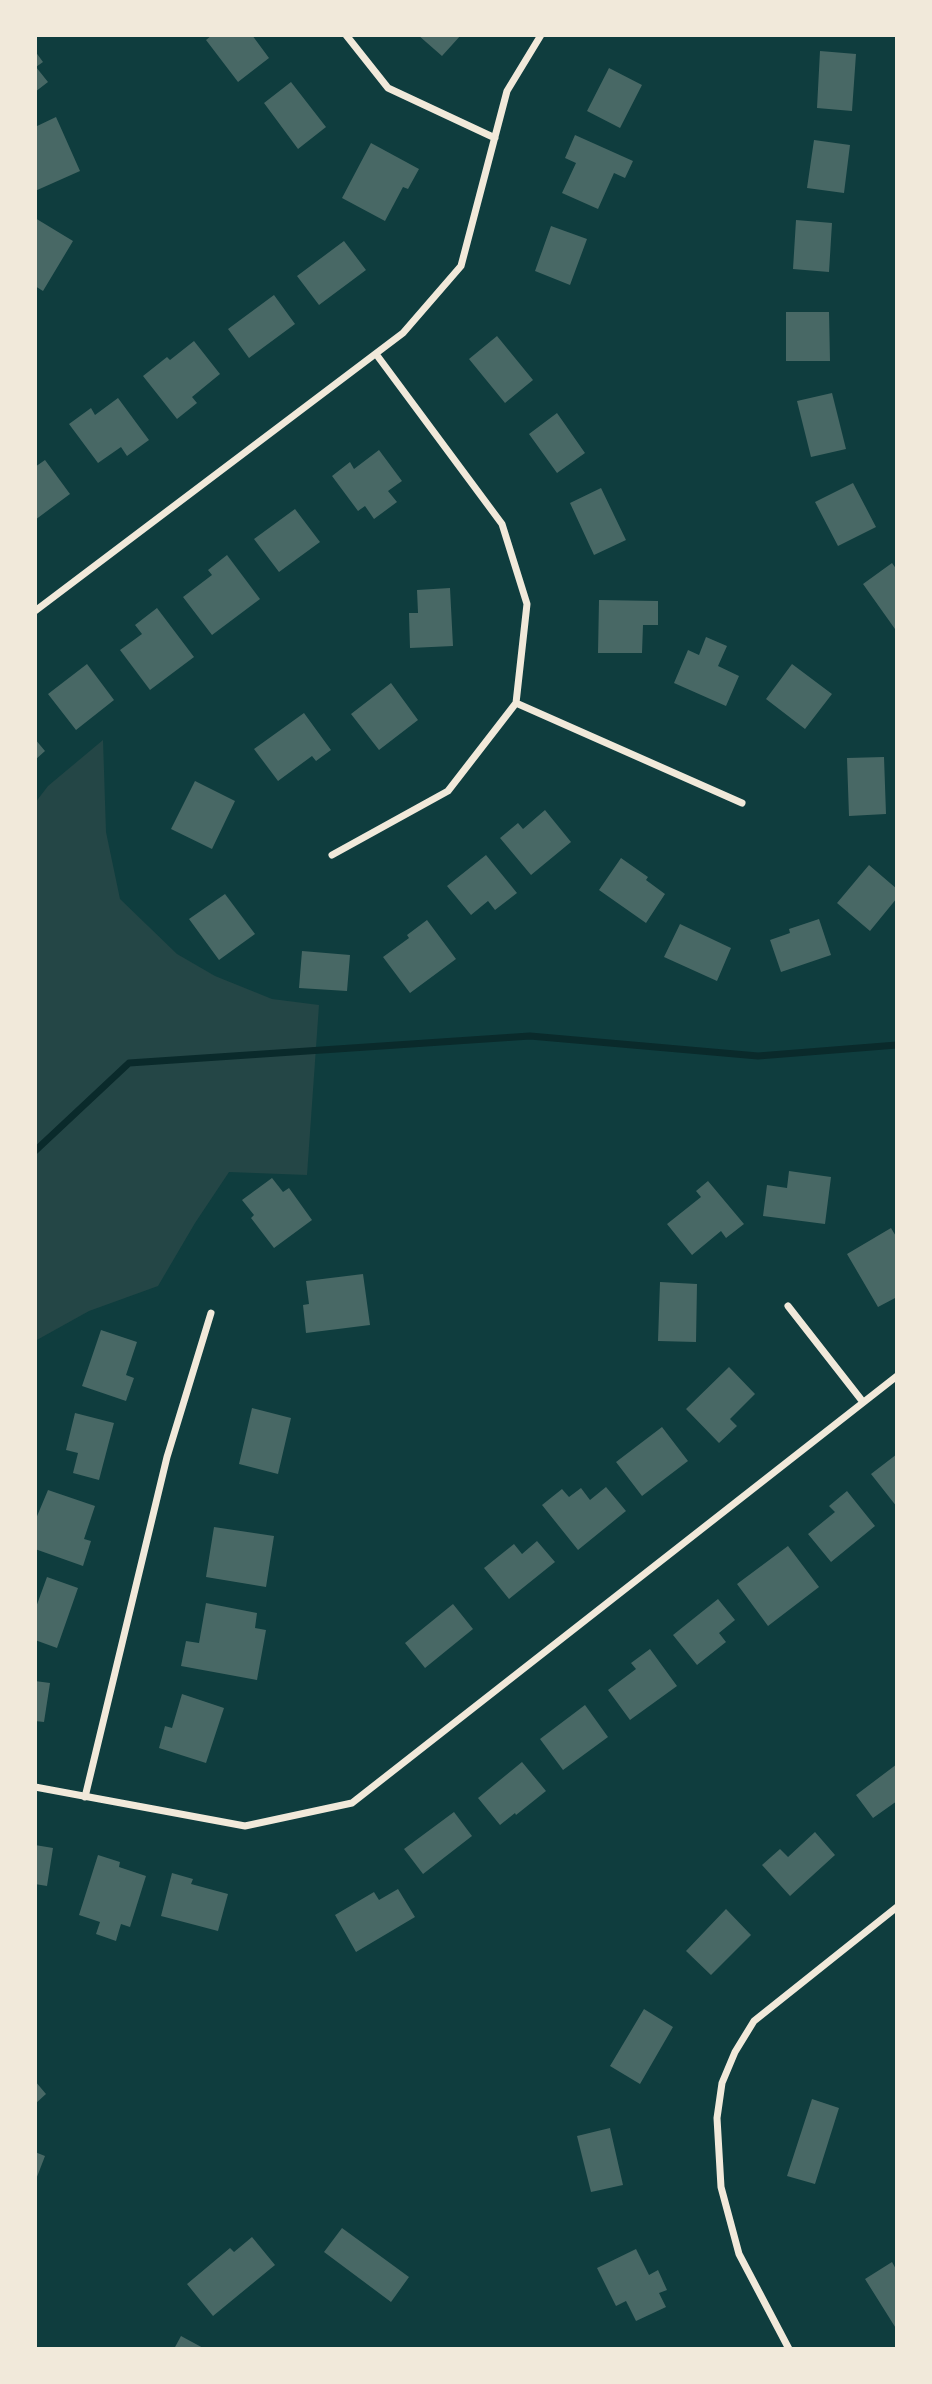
<!DOCTYPE html>
<html>
<head>
<meta charset="utf-8">
<style>
  body { margin:0 }
  #map { position:relative; width:932px; height:2384px; overflow:hidden; background:#0f3d3e; font-family:Helvetica,sans-serif }
  canvas { display:block }
  .frame { position:absolute; inset:0; border:37px solid #f1e9da; pointer-events:none }
</style>
</head>
<body>
<div id="map">
<canvas width="932" height="2384"></canvas>
<div class="frame"></div>
</div>
<script>
const ctx = document.querySelector('canvas').getContext('2d');
ctx.lineJoin = 'round';
function paint(path, color) {
  ctx.fillStyle = color;
  ctx.fill(path, 'evenodd');
}
function poly(rows) {
  const path = new Path2D();
  for (const r of rows) {
    path.moveTo(r[0], r[1]);
    for (let i = 2; i < r.length; i += 2) path.lineTo(r[i], r[i + 1]);
  }
  return path;
}
function strokePath(path, color, width, dash) {
  ctx.strokeStyle = color;
  ctx.lineWidth = width;
  ctx.lineCap = dash ? 'butt' : 'round';
  ctx.setLineDash(dash || []);
  ctx.stroke(path);
}
paint(poly([
  [103,740,106,832,120,899,177,954,215,976,272,999,319,1005,307,1175,229,1172,195,1223,158,1286,89,1311,35,1341,35,803,48,786]
]), '#244646');
strokePath(poly([
  [35,1151,129,1063,530,1036,758,1056,897,1045]
]), '#0a2a2b', 7);
paint(poly([
  [212,35,252,35,269,58,238,82,206,40],
  [418,35,461,35,442,56],
  [35,51,43,62,36,67,48,82,35,92],
  [820,51,856,54,852,111,817,108],
  [609,68,642,85,620,128,587,111],
  [291,82,326,127,298,149,264,103],
  [56,117,80,171,35,191,35,127],
  [575,135,633,161,625,178,614,173,598,209,562,193,576,163,565,158],
  [814,140,850,145,844,193,807,188],
  [371,143,419,169,408,189,403,187,385,221,342,198],
  [35,218,73,241,43,291,35,286],
  [796,220,832,223,829,272,793,269],
  [551,226,587,239,570,285,535,271],
  [344,241,366,270,319,305,297,276],
  [274,295,295,324,249,358,228,329],
  [786,312,829,312,830,361,786,361],
  [497,336,533,380,505,403,469,359],
  [194,341,220,374,192,397,197,403,177,419,143,376,167,357,170,360],
  [832,393,846,449,811,457,797,401],
  [118,398,149,440,127,456,121,447,98,463,69,424,91,408,95,415],
  [557,413,585,453,557,473,529,434],
  [379,450,402,481,388,491,397,502,374,519,365,506,358,511,332,476,350,462,354,469],
  [45,460,70,494,35,520,35,467],
  [853,483,876,527,838,546,815,502],
  [601,488,626,540,594,555,570,503],
  [295,509,320,542,279,572,254,539],
  [227,555,260,599,212,635,183,597,212,575,208,570],
  [892,563,897,570,895,629,863,584],
  [450,588,453,646,410,648,409,613,418,613,417,590],
  [599,600,658,601,658,625,643,625,642,653,598,653],
  [157,608,194,657,150,690,120,650,142,634,135,625],
  [706,637,727,646,718,666,739,676,726,706,674,683,688,650,699,655],
  [87,664,114,700,76,730,48,694],
  [792,664,832,694,805,729,766,699],
  [391,683,418,720,379,750,351,714],
  [304,713,331,750,316,761,312,756,278,781,254,749],
  [35,739,45,751,35,760],
  [884,757,886,814,849,816,847,758],
  [195,781,235,801,212,849,171,829],
  [545,810,571,842,531,875,500,838,518,823,523,829],
  [486,855,517,893,495,910,488,901,471,915,447,886],
  [621,858,648,877,646,880,665,894,646,923,599,890],
  [869,865,897,889,897,898,870,931,837,903],
  [225,894,255,934,219,960,189,919],
  [819,919,831,955,781,972,770,940,790,933,789,929],
  [427,920,456,959,410,993,383,957,409,938,407,935],
  [680,924,731,948,717,981,664,957],
  [302,951,350,955,347,991,299,988],
  [789,1171,831,1177,825,1224,763,1216,767,1185,787,1188],
  [272,1178,283,1192,289,1188,312,1220,274,1248,251,1218,254,1215,242,1200],
  [708,1181,744,1224,726,1238,721,1231,692,1255,667,1224,701,1197,696,1191],
  [891,1228,897,1238,897,1297,878,1307,847,1254],
  [363,1274,370,1325,306,1333,303,1305,309,1304,306,1281],
  [660,1282,697,1284,696,1342,658,1341],
  [101,1330,137,1342,126,1375,134,1378,126,1401,82,1386],
  [729,1367,755,1394,730,1419,737,1426,719,1443,686,1409],
  [252,1408,291,1418,278,1474,239,1464],
  [75,1413,114,1423,99,1480,73,1473,78,1453,66,1450],
  [662,1427,688,1461,642,1496,616,1462],
  [897,1454,897,1507,871,1474],
  [606,1487,626,1511,578,1550,542,1505,562,1489,569,1497,581,1488,590,1500],
  [48,1490,95,1506,84,1539,91,1541,83,1566,35,1549,35,1521],
  [847,1491,875,1526,831,1562,808,1534,835,1512,829,1506],
  [214,1527,274,1536,266,1587,206,1577],
  [537,1541,555,1562,509,1599,484,1568,514,1544,522,1554],
  [788,1546,819,1587,768,1626,737,1584],
  [47,1577,78,1588,57,1648,35,1640,35,1610],
  [718,1599,735,1620,719,1633,726,1642,697,1665,673,1635],
  [206,1603,257,1613,255,1628,266,1630,257,1680,181,1666,186,1641,199,1643],
  [453,1604,473,1629,425,1668,405,1643],
  [650,1649,677,1686,630,1720,608,1690,636,1669,631,1663],
  [35,1681,50,1683,44,1722,35,1721],
  [182,1694,224,1708,206,1763,159,1748,165,1726,172,1728],
  [585,1705,608,1737,563,1770,540,1739],
  [522,1762,546,1791,516,1815,515,1813,500,1825,478,1798],
  [897,1764,897,1801,873,1818,856,1795],
  [454,1812,472,1836,423,1874,404,1849],
  [815,1832,835,1855,790,1896,762,1865,780,1849,788,1857],
  [35,1845,53,1848,47,1886,35,1884],
  [98,1855,120,1862,119,1867,146,1876,130,1927,121,1924,116,1941,96,1934,100,1922,79,1915],
  [172,1873,193,1879,191,1884,228,1894,218,1931,161,1916],
  [398,1889,415,1917,356,1952,335,1915,374,1892,379,1900],
  [726,1909,751,1935,711,1975,686,1951],
  [644,2009,673,2027,640,2084,610,2066],
  [35,2081,46,2094,35,2104],
  [812,2099,839,2108,815,2184,787,2176],
  [610,2128,623,2185,591,2192,577,2136],
  [35,2152,45,2156,35,2182],
  [342,2228,409,2277,391,2302,324,2252],
  [252,2237,275,2265,213,2316,187,2284,230,2248,234,2252],
  [636,2249,649,2275,658,2270,667,2290,659,2293,666,2307,636,2321,626,2301,616,2306,597,2268],
  [892,2262,897,2271,897,2330,865,2279],
  [181,2336,205,2349,174,2349]
]), '#486865');
strokePath(poly([
  [346,35,388,88,495,138],
  [35,611,403,333,461,266,507,91,541,35],
  [516,703,742,803],
  [332,855,448,791,516,703,527,604,502,524,376,354],
  [788,1306,863,1402],
  [35,1787,245,1826,352,1803,897,1376],
  [85,1797,167,1457,211,1313],
  [789,2349,739,2254,721,2187,717,2118,722,2083,735,2052,754,2021,897,1907]
]), '#f1e9da', 7);
</script>
</body>
</html>
